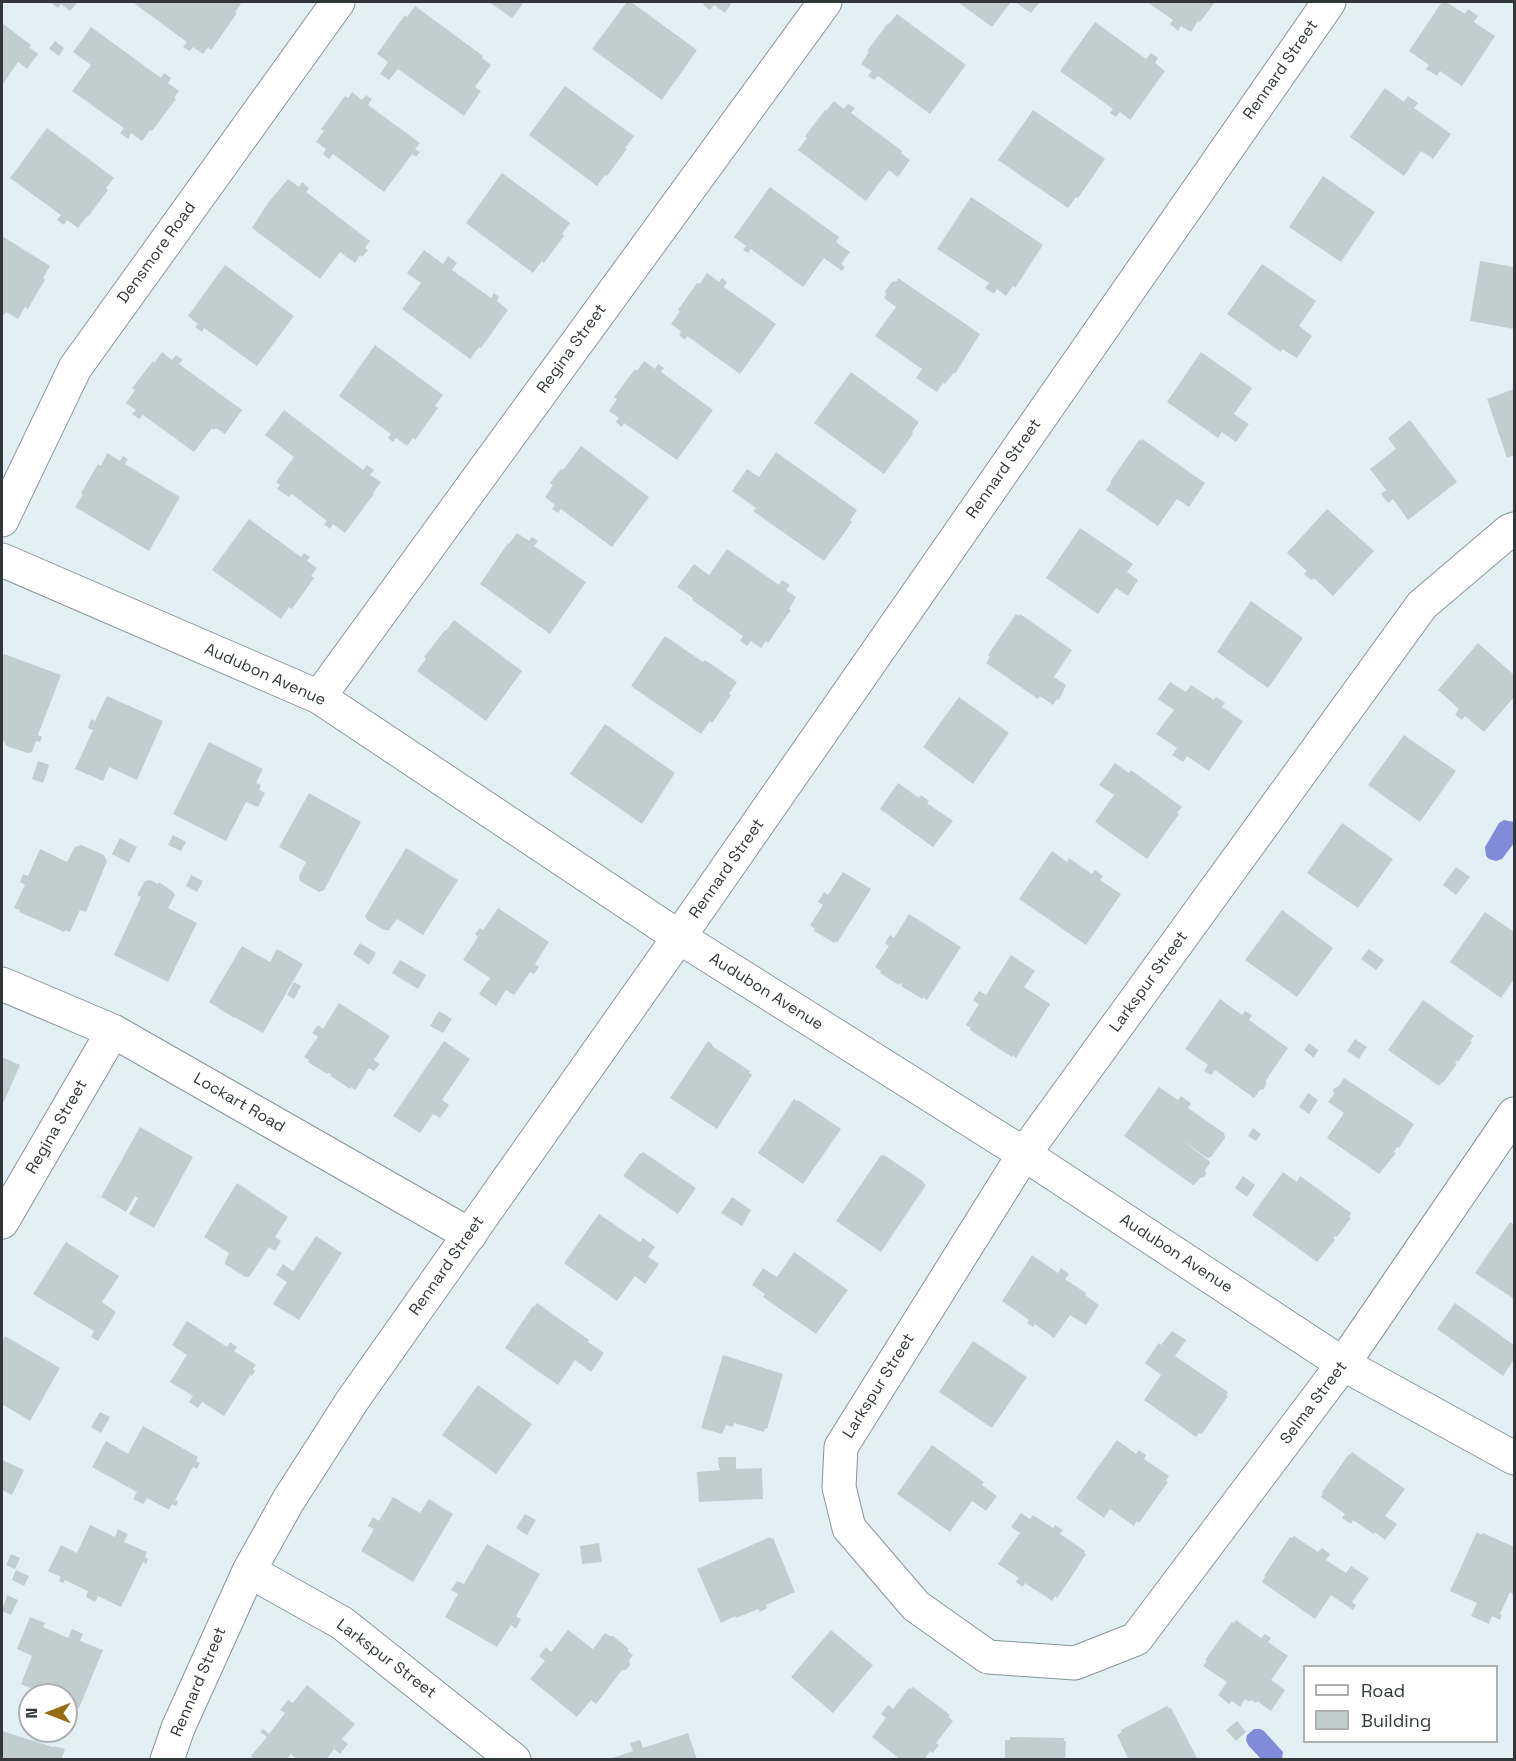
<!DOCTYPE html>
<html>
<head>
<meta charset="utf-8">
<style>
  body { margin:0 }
  #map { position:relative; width:1516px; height:1761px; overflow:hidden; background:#e2f0f4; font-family:"Space Grotesk",sans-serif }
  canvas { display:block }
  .frame { position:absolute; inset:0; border:3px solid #323839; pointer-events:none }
  .legend { position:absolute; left:1303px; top:1665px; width:195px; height:78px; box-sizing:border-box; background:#fff; border:2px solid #adafb0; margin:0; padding:8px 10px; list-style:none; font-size:18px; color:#323839 }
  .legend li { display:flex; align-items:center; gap:12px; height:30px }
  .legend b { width:30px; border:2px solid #adafb0 }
  .north { position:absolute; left:18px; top:1683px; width:60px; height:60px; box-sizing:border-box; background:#fff; border:2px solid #adafb0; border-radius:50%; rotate:270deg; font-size:16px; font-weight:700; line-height:24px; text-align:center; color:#323839 }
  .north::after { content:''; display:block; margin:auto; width:21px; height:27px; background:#956d17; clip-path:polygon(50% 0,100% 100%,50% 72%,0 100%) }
</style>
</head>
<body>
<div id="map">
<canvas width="1516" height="1761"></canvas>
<div class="frame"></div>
<ul class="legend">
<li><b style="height:8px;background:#fff"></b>Road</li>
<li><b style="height:16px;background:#c0cece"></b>Building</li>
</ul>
<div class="north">N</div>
</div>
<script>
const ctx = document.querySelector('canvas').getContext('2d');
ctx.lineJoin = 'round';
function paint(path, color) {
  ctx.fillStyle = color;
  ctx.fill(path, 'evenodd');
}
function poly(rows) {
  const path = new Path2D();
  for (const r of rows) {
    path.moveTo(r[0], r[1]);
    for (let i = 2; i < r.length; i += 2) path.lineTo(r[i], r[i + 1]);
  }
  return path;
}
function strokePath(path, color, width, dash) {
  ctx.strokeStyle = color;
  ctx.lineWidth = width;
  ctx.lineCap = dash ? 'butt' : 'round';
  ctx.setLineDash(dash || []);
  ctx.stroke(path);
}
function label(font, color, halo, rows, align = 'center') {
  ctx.font = font + ' "Space Grotesk",sans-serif';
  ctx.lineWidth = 4.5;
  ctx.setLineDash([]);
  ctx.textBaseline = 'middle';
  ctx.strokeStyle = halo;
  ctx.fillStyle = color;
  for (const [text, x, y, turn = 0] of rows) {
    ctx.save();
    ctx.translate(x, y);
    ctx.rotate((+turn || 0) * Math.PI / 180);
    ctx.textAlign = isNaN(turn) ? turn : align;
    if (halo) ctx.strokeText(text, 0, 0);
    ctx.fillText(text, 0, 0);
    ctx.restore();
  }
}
paint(poly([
  [1504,820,1514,822,1514,843,1502,859,1496,861,1489,859,1486,856,1485,847,1499,823],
  [1254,1729,1260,1729,1264,1731,1283,1752,1282,1759,1261,1759,1248,1745,1246,1740,1247,1735]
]), '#828bd9');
paint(poly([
  [50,2,78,2,70,11,61,4,58,8],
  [136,2,236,2,241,4,235,12,237,13,211,50,208,47,203,54,193,47,190,51,183,47,187,42,135,4],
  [489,2,524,2,512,18],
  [627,2,631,2,697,50,662,100,592,49],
  [705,2,732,2,725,13,714,5,710,10,703,5],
  [958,2,1011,2,992,27],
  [1015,2,1040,2,1031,13],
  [1147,2,1215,2,1200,22,1198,21,1191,32,1181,26,1178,31,1170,24,1173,20],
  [1442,2,1446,2,1465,14,1468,9,1478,16,1474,22,1495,36,1462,86,1440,71,1437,76,1426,69,1429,65,1409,51],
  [415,6,483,56,482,58,491,65,475,87,481,91,464,116,398,69,389,80,380,74,388,62,377,54,405,15,407,17],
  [897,14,966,65,930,114,878,76,874,80,868,76,872,71,861,64,869,52,867,51,888,23,889,24],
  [1095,22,1146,59,1151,53,1158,58,1155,63,1165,71,1130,120,1120,112,1116,117,1110,113,1113,109,1060,71],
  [2,23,31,45,29,47,38,54,27,69,18,62,2,85],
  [91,27,161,78,164,73,171,78,168,83,179,91,174,98,176,99,152,131,150,130,142,141,131,133,128,139,120,133,124,128,72,91,91,65,73,52],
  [55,41,64,48,59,56,49,49],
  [565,86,634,136,625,148,627,149,607,176,605,175,597,186,529,135],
  [1385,88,1404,102,1408,96,1418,103,1414,108,1451,134,1433,159,1421,151,1404,176,1350,137],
  [352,92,362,100,366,95,372,99,368,105,420,143,415,149,420,152,416,157,412,154,384,192,333,154,329,159,323,154,326,149,316,142,324,131,321,129,345,96,348,98],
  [834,101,844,109,848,104,855,108,851,113,902,151,901,153,910,160,898,177,889,170,866,201,798,150,807,138,805,136,825,110,826,111],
  [1033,110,1105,159,1078,198,1076,197,1068,208,998,160],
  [47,128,114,178,106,188,108,190,88,217,87,216,78,228,67,220,64,225,57,220,61,215,10,178],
  [502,173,570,223,562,234,564,236,544,263,542,261,533,273,466,223],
  [1323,176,1375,212,1341,262,1289,227],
  [288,179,299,187,302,182,309,188,306,192,370,241,365,248,368,250,362,257,360,255,355,263,340,252,320,279,252,228,268,203],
  [770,187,839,237,836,242,850,252,841,264,845,267,842,271,824,258,803,287,751,249,748,253,743,250,746,246,734,237],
  [971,197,1043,245,1015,288,1013,286,1006,296,997,289,994,294,985,288,989,283,937,249],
  [2,236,50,266,43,278,45,280,37,293,28,309,25,307,18,319,6,312,4,315,2,314],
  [424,250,443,264,448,256,457,263,452,270,491,298,494,293,499,297,497,301,508,310,481,348,479,347,470,359,402,309,421,283,407,273],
  [1480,261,1514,267,1514,329,1470,321],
  [1262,264,1316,301,1299,326,1312,336,1297,358,1282,349,1281,352,1227,314],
  [225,265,294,316,257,366,204,328,202,332,195,327,198,324,188,316],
  [707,273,719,282,722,278,727,282,724,287,776,324,740,374,687,336,685,340,679,335,681,331,671,324,680,311,678,310,697,283,700,284],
  [898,278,980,334,955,374,954,372,945,384,943,383,937,392,916,378,922,369,875,336,896,307,884,298,886,295,885,291,892,282,897,281],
  [375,345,443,395,435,406,438,408,415,440,413,438,407,446,396,438,393,442,388,438,391,434,339,396],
  [162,352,172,360,176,355,183,360,179,364,242,410,225,434,216,428,214,430,212,428,194,452,143,415,139,419,132,414,136,410,126,403,135,390,132,388,153,361,154,363],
  [1201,352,1252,388,1234,414,1249,424,1236,442,1222,432,1218,438,1167,402],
  [644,361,655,369,658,364,664,368,661,372,713,410,677,460,624,423,622,427,616,422,619,418,609,411,617,399,614,397,635,369,637,371],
  [851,372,919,422,912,432,913,434,884,474,814,423],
  [1514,389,1514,455,1507,458,1487,399],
  [284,410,363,470,367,465,374,470,370,475,381,482,373,493,374,494,345,533,333,524,330,529,324,524,327,521,292,494,289,497,277,489,280,485,276,482,294,457,265,435],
  [1410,420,1457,482,1408,520,1393,499,1388,503,1381,494,1386,490,1370,469,1396,449,1388,438],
  [1142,439,1205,483,1189,507,1177,499,1158,526,1106,490,1111,483,1110,482,1139,440,1140,441],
  [581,446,649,497,612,547,561,509,558,513,552,509,555,505,545,497,553,485,550,483,561,469,563,470],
  [776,452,857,510,850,520,852,522,824,561,753,511,756,508,732,491,747,469,759,477],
  [107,453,120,461,123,456,128,459,125,464,180,497,149,551,75,507,83,494,81,493,98,464,101,466],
  [1327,509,1374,551,1333,596,1314,578,1311,580,1304,574,1307,571,1287,553],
  [249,519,301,557,304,553,310,557,307,561,317,568,311,576,314,578,292,609,289,607,281,619,212,570],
  [1080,528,1133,564,1127,572,1138,580,1128,596,1116,588,1098,614,1046,578],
  [517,533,529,541,532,537,538,541,534,546,586,582,550,634,480,584,508,543,509,544],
  [727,549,779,585,782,580,790,585,786,590,796,597,789,609,791,610,781,624,768,643,766,641,761,648,751,641,747,646,740,641,743,636,692,600,693,598,677,587,694,564,709,575],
  [1251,601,1303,638,1268,688,1217,652],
  [1016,614,1019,616,1020,614,1072,650,1054,677,1066,685,1059,700,1057,699,1053,705,1040,696,1038,699,986,663,990,657,988,655],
  [454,620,522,671,486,721,417,671,426,659,424,657,445,630,446,631],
  [665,636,703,662,705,660,737,682,729,694,731,695,721,710,712,723,710,721,701,734,631,686],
  [1478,643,1514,675,1514,697,1484,732,1465,716,1462,720,1455,715,1459,709,1438,690],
  [4,654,61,675,38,735,42,737,40,742,36,741,32,752,28,753,6,746,4,741,2,740,2,659],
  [1170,682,1186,692,1191,685,1214,700,1216,697,1225,703,1222,707,1243,721,1209,771,1187,756,1183,762,1172,755,1177,748,1156,734,1174,710,1158,699],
  [107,696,163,721,137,780,109,767,103,781,75,769,93,730,88,728,91,719,95,721],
  [959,697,1009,733,973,784,923,747],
  [605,724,675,773,642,824,570,774],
  [1404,735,1456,771,1420,822,1368,785],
  [209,742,263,769,256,783,261,785,259,790,265,793,258,807,246,802,226,841,173,814],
  [38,761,49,765,43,783,32,779],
  [1115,763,1129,773,1131,770,1182,807,1177,813,1179,814,1147,859,1095,822,1114,795,1099,785],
  [898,783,919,798,921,795,929,801,927,803,953,821,933,847,880,809],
  [309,793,361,822,324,890,319,892,300,881,299,876,306,862,279,847],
  [1342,823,1393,859,1358,908,1307,873],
  [173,835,186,842,181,851,168,845],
  [120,838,137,847,129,863,112,854],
  [81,845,104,855,107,861,86,912,80,910,70,932,65,930,64,932,40,921,19,912,20,910,14,908,25,885,20,882,23,874,28,876,40,849,67,862,75,847],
  [406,848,458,880,423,935,397,919,389,930,384,930,367,920,365,916],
  [1052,851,1067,862,1069,858,1092,874,1095,870,1103,876,1100,880,1121,894,1086,945,1019,899],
  [1456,867,1470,877,1456,895,1443,885],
  [843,872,871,889,837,943,835,941,834,943,814,931,815,929,810,925,823,905,818,902,824,892,828,895],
  [191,875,203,881,197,892,186,886],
  [150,880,158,884,159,882,172,891,175,895,168,908,197,923,168,982,114,955,141,897,137,895,145,881],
  [498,908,549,942,535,964,539,967,534,974,530,972,514,995,506,990,496,1006,479,994,490,978,463,960,478,937,475,934,480,928,483,930],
  [1282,910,1333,948,1297,997,1245,960],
  [1485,912,1514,932,1514,979,1501,998,1450,962],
  [909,914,961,947,927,1000,923,997,922,999,901,986,902,984,900,983,899,985,880,973,881,971,875,967,889,946,885,943,890,935,894,938],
  [360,943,376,953,369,965,353,954],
  [242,946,270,962,277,949,303,964,263,1033,238,1019,234,1017,234,1018,209,1002],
  [1369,949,1384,960,1376,970,1361,959],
  [1011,955,1035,971,1024,987,1050,1004,1016,1058,1013,1055,1012,1057,970,1030,971,1028,966,1025,979,1004,973,1000,979,991,986,995],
  [400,960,426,975,418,989,392,973],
  [294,982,301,986,294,999,287,995],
  [1220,999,1242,1015,1245,1011,1252,1015,1249,1020,1288,1048,1266,1080,1266,1085,1264,1089,1260,1090,1254,1098,1215,1070,1211,1075,1204,1071,1208,1065,1185,1049],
  [1423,1000,1474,1036,1470,1041,1472,1042,1458,1062,1457,1060,1455,1063,1457,1064,1443,1083,1442,1082,1439,1086,1388,1050],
  [339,1003,390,1036,374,1060,380,1064,374,1071,369,1068,355,1090,351,1087,350,1089,331,1076,331,1074,328,1073,327,1074,308,1062,309,1060,304,1057,318,1037,312,1033,318,1025,323,1029],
  [439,1011,452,1019,443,1033,430,1026],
  [1355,1039,1367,1047,1359,1059,1347,1051],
  [444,1041,470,1059,442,1100,449,1105,440,1118,433,1114,420,1133,393,1116],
  [708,1041,713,1045,712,1046,750,1071,749,1073,752,1075,717,1129,670,1098],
  [1309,1043,1318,1050,1314,1058,1304,1050],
  [2,1057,20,1065,2,1106],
  [1344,1078,1414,1124,1399,1148,1397,1147,1396,1149,1394,1152,1396,1153,1379,1174,1327,1138,1344,1113,1328,1102,1334,1094,1333,1089,1339,1086],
  [1159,1087,1178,1100,1181,1096,1191,1103,1188,1108,1224,1133,1225,1138,1211,1157,1207,1158,1181,1139,1209,1161,1210,1163,1205,1170,1206,1174,1204,1177,1200,1178,1195,1184,1193,1185,1124,1136],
  [1308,1093,1318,1100,1309,1114,1299,1107],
  [794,1099,797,1101,798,1100,841,1129,803,1184,758,1153],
  [140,1127,193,1157,154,1228,129,1214,138,1198,135,1196,126,1212,101,1197],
  [1253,1128,1261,1134,1256,1141,1248,1136],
  [643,1152,696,1188,678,1214,623,1176,640,1153,641,1154],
  [881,1155,883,1156,884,1155,924,1182,923,1183,926,1185,881,1252,836,1221],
  [1283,1172,1297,1182,1300,1176,1351,1213,1349,1217,1351,1218,1337,1237,1335,1236,1333,1238,1335,1240,1317,1262,1252,1215],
  [1243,1176,1255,1185,1247,1197,1235,1188],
  [237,1183,288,1217,275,1237,281,1241,275,1251,269,1247,249,1277,245,1277,225,1264,225,1262,229,1253,204,1237],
  [732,1197,751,1210,742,1226,721,1213],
  [599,1214,640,1242,643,1238,655,1247,648,1257,659,1264,645,1284,635,1276,617,1301,564,1263],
  [1510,1222,1514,1225,1514,1299,1475,1273],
  [316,1236,342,1253,299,1320,273,1304,287,1282,276,1275,283,1264,293,1271],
  [66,1242,119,1276,102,1302,116,1312,98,1341,91,1337,94,1331,33,1294],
  [794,1252,848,1290,816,1334,763,1297,765,1294,752,1285,763,1268,777,1277],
  [1032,1255,1058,1273,1061,1268,1069,1274,1065,1279,1086,1293,1085,1295,1099,1305,1086,1325,1070,1315,1054,1338,1035,1324,1033,1327,1027,1323,1029,1320,1002,1301],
  [537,1303,589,1340,588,1342,604,1353,591,1372,575,1360,558,1385,505,1348,533,1306,534,1307],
  [1455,1303,1514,1345,1514,1359,1503,1376,1437,1329],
  [187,1321,227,1347,230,1342,237,1347,234,1351,256,1365,253,1369,255,1371,252,1376,250,1375,224,1416,202,1402,198,1408,189,1402,193,1396,170,1382,187,1355,172,1345],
  [1172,1331,1186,1340,1175,1356,1228,1392,1226,1395,1228,1396,1202,1434,1199,1433,1196,1437,1144,1400,1161,1375,1145,1363,1159,1343,1161,1345],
  [5,1336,60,1368,30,1421,2,1404,2,1342],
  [973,1341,1027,1377,992,1428,939,1392],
  [723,1355,783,1374,767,1429,765,1428,764,1432,734,1423,733,1427,726,1425,722,1434,701,1428],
  [478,1385,532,1424,496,1474,442,1435],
  [100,1412,110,1417,101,1433,91,1427],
  [143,1426,198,1457,196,1461,200,1463,197,1469,193,1467,175,1500,178,1501,176,1506,172,1504,169,1510,147,1498,143,1504,133,1499,137,1492,92,1467,106,1441,128,1454],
  [1117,1440,1136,1454,1139,1450,1146,1455,1144,1459,1169,1476,1166,1481,1168,1482,1139,1523,1137,1521,1134,1526,1110,1509,1104,1518,1076,1498],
  [932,1445,984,1482,982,1485,997,1496,986,1511,972,1501,950,1532,897,1494],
  [1352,1452,1405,1489,1385,1516,1397,1524,1385,1540,1375,1532,1374,1534,1353,1520,1351,1524,1342,1518,1345,1514,1321,1497,1323,1493,1322,1492,1349,1454,1350,1455],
  [718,1457,736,1457,736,1469,762,1468,763,1499,699,1502,697,1472,720,1470,720,1468,719,1468],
  [2,1460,24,1470,12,1495,2,1490],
  [393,1497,420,1513,429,1499,453,1514,413,1582,361,1551,374,1529,368,1526,373,1517,379,1521],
  [1021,1513,1030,1519,1033,1515,1053,1528,1055,1525,1063,1530,1060,1534,1085,1551,1084,1553,1086,1554,1070,1579,1057,1598,1055,1596,1052,1601,1025,1583,1023,1587,1016,1582,1019,1578,998,1564,1020,1533,1011,1527],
  [525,1514,536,1520,527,1535,516,1528],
  [90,1525,115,1537,118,1529,128,1534,124,1542,147,1552,145,1557,148,1559,146,1564,143,1562,121,1607,98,1596,95,1602,86,1597,88,1591,65,1580,63,1583,59,1581,61,1577,48,1571,61,1545,77,1553],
  [1477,1532,1482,1535,1483,1533,1514,1547,1514,1595,1510,1592,1500,1614,1502,1615,1500,1620,1492,1616,1489,1624,1471,1616,1477,1603,1450,1591],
  [1294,1536,1318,1552,1322,1548,1330,1554,1326,1560,1346,1573,1351,1566,1369,1578,1352,1602,1356,1605,1353,1610,1331,1595,1315,1619,1262,1582,1265,1577,1264,1576,1290,1537,1292,1538],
  [770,1537,771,1539,773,1538,795,1592,766,1605,767,1608,760,1612,758,1609,736,1618,735,1616,721,1623,697,1569],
  [599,1543,602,1562,582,1564,580,1546],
  [487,1544,540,1574,516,1616,521,1619,516,1629,511,1625,497,1647,445,1617,458,1594,451,1590,457,1581,464,1584],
  [11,1554,20,1558,15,1569,6,1565],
  [16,1570,29,1576,24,1586,12,1580],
  [7,1595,18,1600,11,1615,2,1611],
  [30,1617,45,1623,43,1627,68,1638,72,1629,83,1634,80,1641,103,1650,79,1708,66,1702,66,1695,46,1695,21,1684,32,1656,17,1649],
  [1236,1620,1261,1638,1265,1634,1271,1638,1268,1642,1288,1656,1271,1680,1285,1690,1271,1711,1257,1701,1256,1703,1251,1700,1250,1702,1245,1699,1240,1707,1232,1701,1229,1704,1218,1695,1227,1682,1203,1666,1207,1661,1205,1660,1232,1622,1234,1623],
  [568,1630,593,1649,605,1633,610,1636,613,1636,628,1648,628,1651,633,1655,629,1660,630,1665,626,1670,622,1670,596,1704,591,1700,577,1717,530,1679,545,1661,539,1656,546,1647,551,1652],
  [831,1630,873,1665,833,1713,791,1677],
  [307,1685,355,1724,342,1739,348,1744,340,1754,334,1749,326,1760,298,1760,291,1754,286,1760,255,1760,251,1756,267,1737,260,1732,263,1729,269,1734,285,1713,280,1710,288,1700,293,1703],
  [913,1687,950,1715,948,1717,953,1721,936,1743,939,1745,933,1753,930,1751,924,1760,901,1760,872,1737,886,1718,881,1714,888,1705,893,1709,909,1688,911,1689],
  [1167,1706,1169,1708,1171,1708,1198,1760,1129,1760,1117,1735,1122,1732,1121,1730],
  [1237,1721,1246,1732,1236,1741,1226,1730],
  [2,1731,53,1747,54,1746,65,1749,61,1760,2,1760],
  [688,1733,697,1759,607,1760,633,1751,630,1743,640,1740,643,1748],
  [1010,1737,1064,1738,1064,1741,1066,1741,1065,1760,1005,1760,1005,1740,1010,1740]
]), '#c0cece');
const minor = poly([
  [2,520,75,368,338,2],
  [1514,529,1509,531,1422,605,1024,1154,841,1447,839,1487,849,1528,916,1606,988,1657,1075,1663,1136,1639,1343,1364,1514,1114],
  [2,560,319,697,679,937,1024,1154,1343,1364,1514,1458],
  [319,697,825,2],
  [2,984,113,1031,470,1235],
  [2,1222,113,1031],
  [249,1571,342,1623,514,1760],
  [167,1760,178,1728,249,1571,288,1501,352,1401,679,937,1329,2]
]);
strokePath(minor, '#889599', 35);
strokePath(minor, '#fff', 33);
label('16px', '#323839', '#fff', [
  ["Rennard Street",1281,70,-55],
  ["Densmore Road",157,253,-54],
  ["Regina Street",572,349,-54],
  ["Rennard Street",1004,469,-55],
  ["Audubon Avenue",265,675,24],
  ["Rennard Street",727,869,-55],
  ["Larkspur Street",1149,982,-54],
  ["Audubon Avenue",766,992,32],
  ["Lockart Road",239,1103,30],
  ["Regina Street",57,1127,-60],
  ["Audubon Avenue",1176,1254,33],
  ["Rennard Street",447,1266,-55],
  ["Larkspur Street",879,1386,-58],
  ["Selma Street",1314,1403,-53],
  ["Larkspur Street",386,1659,37],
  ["Rennard Street",199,1682,-67]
]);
</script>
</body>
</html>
